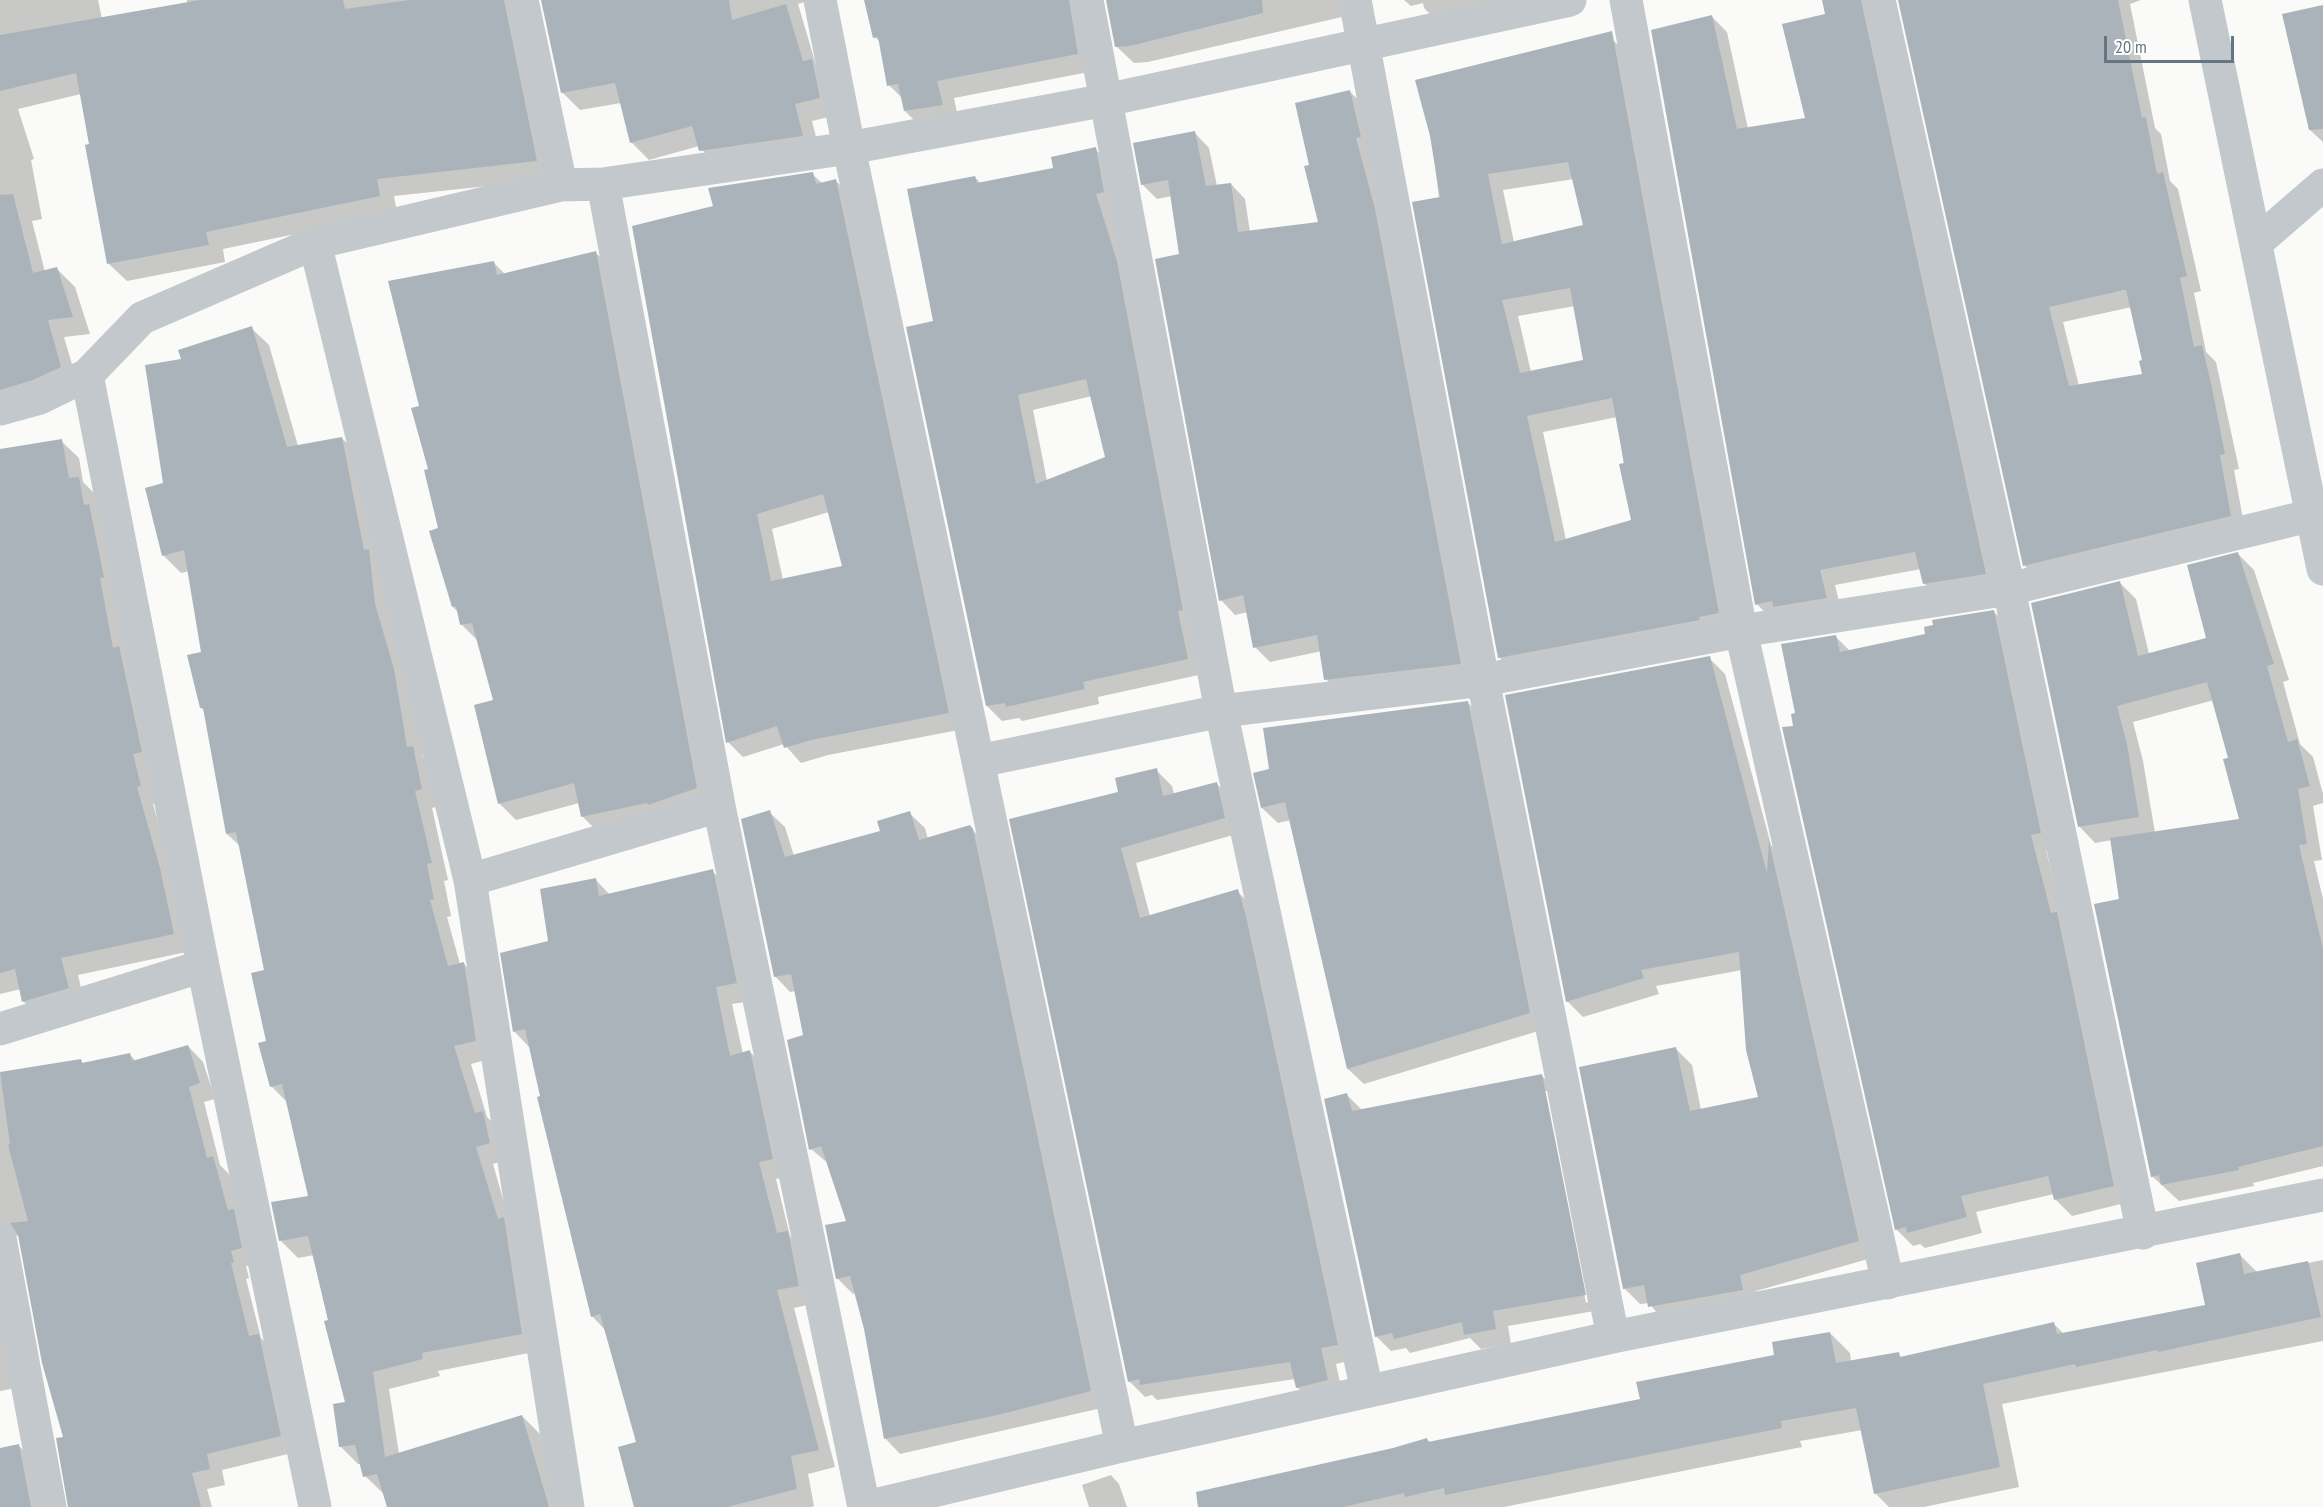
<!DOCTYPE html>
<html>
<head>
<meta charset="utf-8">
<style>
  body { margin:0 }
  #map { position:relative; width:2323px; height:1507px; overflow:hidden; background:#fafaf8; font-family:"PT Sans Narrow",sans-serif }
  canvas { display:block }
  .scale { position:absolute; left:2104px; top:36px; width:130px; height:27px; box-sizing:border-box; border:3px solid #657683; border-top:0; padding-left:8px; font-size:18px; line-height:21px; white-space:nowrap; color:#657683; -webkit-text-stroke:4px #fff; paint-order:stroke }
</style>
</head>
<body>
<div id="map">
<canvas width="2323" height="1507"></canvas>
<div class="scale">20 m</div>
</div>
<script>
const ctx = document.querySelector('canvas').getContext('2d');
ctx.lineJoin = 'round';
function paint(path, color) {
  ctx.fillStyle = color;
  ctx.fill(path, 'evenodd');
}
function poly(rows) {
  const path = new Path2D();
  for (const r of rows) {
    path.moveTo(r[0], r[1]);
    for (let i = 2; i < r.length; i += 2) path.lineTo(r[i], r[i + 1]);
  }
  return path;
}
function strokePath(path, color, width, dash) {
  ctx.strokeStyle = color;
  ctx.lineWidth = width;
  ctx.lineCap = dash ? 'butt' : 'round';
  ctx.setLineDash(dash || []);
  ctx.stroke(path);
}
paint(poly([
  [0,0,98,0,102,19,187,4,187,0,534,0,554,179,394,196,397,213,223,249,225,262,127,281,109,264,81,94,18,109,34,159,31,160,42,219,32,221,45,272,57,269,75,287,90,334,64,337,78,385,0,414],
  [543,0,811,0,798,4,816,65,837,115,812,121,820,153,718,168,699,146,649,160,631,142,621,103,580,110,562,92],
  [866,0,1081,0,1094,71,954,98,959,122,922,128,905,111,903,99,889,85,881,43,875,37],
  [1126,0,1343,0,1346,16,1148,62,1134,63,1116,46],
  [1404,0,1500,0,1439,23,1424,8,1423,3,1411,6],
  [1823,0,1878,0,2001,589,1940,599,1924,583,1921,569,1835,585,1842,614,1772,620,1757,604,1711,16,1727,32,1748,129,1807,119,1827,15],
  [1972,0,2141,0,2130,4,2155,128,2161,134,2170,181,2178,189,2201,291,2194,293,2206,352,2216,362,2239,469,2234,470,2245,530,2039,580,2025,566],
  [2132,307,2144,361,2144,376,2079,386,2063,322],
  [2323,6,2323,142,2310,130],
  [1614,41,1630,57,1734,629,1516,674,1499,657,1431,136],
  [1574,179,1585,226,1514,242,1503,190],
  [1575,306,1585,361,1531,372,1518,316],
  [1617,417,1632,521,1566,540,1543,432],
  [1350,92,1365,106,1475,678,1341,694,1326,679,1322,651,1270,662,1255,647,1248,612,1235,615,1221,600,1172,196,1157,199,1142,184,1195,133,1209,148,1217,186,1231,184,1245,199,1250,232,1320,223,1311,166],
  [1095,149,1111,164,1203,674,1098,697,1099,704,1022,721,1019,718,1002,721,987,706,935,322,975,177,981,184,1055,169],
  [1092,396,1107,458,1047,481,1033,410],
  [812,174,823,184,836,181,851,196,964,729,828,755,801,763,784,744,743,757,728,742,714,207],
  [829,512,844,567,783,580,772,529],
  [596,253,613,270,712,805,599,833,583,817,579,803,516,820,500,804,476,706,495,701,479,642,462,625,458,612,453,607,420,407,493,262,506,275],
  [251,328,269,345,298,446,342,438,359,456,411,688,423,758,430,765,439,806,432,808,448,880,444,881,451,916,447,917,460,964,463,963,481,981,493,1058,471,1064,487,1117,500,1130,506,1160,493,1164,511,1227,539,1351,438,1371,440,1376,389,1389,399,1454,522,1416,540,1434,562,1507,388,1507,384,1494,365,1476,361,1464,358,1464,341,1447,346,1404,314,1255,298,1258,280,1240,310,1197,288,1103,271,1086,266,971,241,847,227,834,205,711,201,708,203,653,189,571,181,573,164,556,147,489,165,484,182,360],
  [61,441,79,458,83,482,96,495,158,803,153,804,177,886,191,951,78,975,85,1005,41,1019,24,1002,21,989,0,994,0,450],
  [2238,554,2254,570,2289,680,2283,682,2300,744,2313,757,2323,794,2323,803,2313,806,2322,860,2314,861,2323,899,2323,1166,2253,1183,2254,1186,2179,1201,2152,1176,2112,840,2095,843,2079,826,2120,583,2136,599,2149,654,2207,640],
  [2214,700,2230,759,2241,821,2155,833,2143,761,2133,722],
  [1994,612,2010,628,2056,849,2046,850,2129,1202,2072,1216,2056,1200,2054,1194,1976,1212,1982,1233,1925,1248,1920,1244,1913,1246,1897,1230,1784,728,1795,727,1796,714,1836,637,1850,651,1927,635],
  [1709,658,1725,674,1771,845,1785,859,1875,1257,1756,1291,1758,1306,1665,1323,1649,1303,1640,1304,1624,1288,1676,1049,1692,1065,1701,1110,1760,1098,1742,970,1656,986,1659,994,1583,1017,1567,1001],
  [1467,702,1483,718,1545,1029,1364,1084,1348,1069,1291,820,1278,823,1262,808,1255,774],
  [1156,770,1172,786,1174,794,1217,784,1232,799,1240,833,1136,863,1150,916,1237,891,1253,907,1353,1360,1336,1364,1343,1396,1313,1403,1297,1387,1295,1379,1157,1400,1152,1395,1145,1397,1129,1381,1011,821,1120,793],
  [769,812,785,827,794,856,882,832,909,813,925,828,928,839,970,827,988,846,1106,1407,900,1454,885,1438,865,1328,856,1293,853,1294,837,1278,848,1222,829,1164,811,1149,805,1036,796,991,790,992,775,976],
  [712,871,730,888,753,1001,732,1004,743,1054,750,1052,767,1069,789,1176,776,1179,790,1236,805,1251,816,1303,794,1308,835,1467,808,1474,814,1506,811,1507,635,1507,638,1443,606,1331,592,1316,530,1048,514,1031,550,942,596,880,610,895],
  [188,1046,203,1062,215,1099,204,1102,220,1165,229,1174,257,1264,246,1266,249,1278,246,1279,261,1338,274,1351,296,1452,222,1470,225,1485,207,1489,212,1507,68,1507,65,1439,20,1236,12,1235,0,1244,0,1074,81,1061,84,1064,129,1054,137,1062],
  [1541,1075,1557,1091,1600,1310,1508,1326,1511,1344,1481,1349,1470,1338,1410,1353,1406,1348,1391,1351,1376,1336,1347,1095,1363,1111],
  [1544,1091,1547,1091,1588,1302,1586,1303],
  [2240,1255,2258,1273,2323,1260,2323,1341,2002,1404,2019,1487,1924,1507,1889,1507,1875,1493,1862,1430,1800,1441,1802,1447,1504,1507,1240,1507,1427,1439,1431,1443,1641,1400,1776,1356,1830,1333,1850,1353,1851,1362,1898,1354,1902,1358,2054,1324,2064,1334,2207,1306],
  [0,1276,21,1387,0,1391],
  [19,1446,35,1462,43,1507,0,1507,0,1449],
  [1111,1475,1119,1484,1127,1507,1089,1507,1082,1485]
]), '#0003');
paint(poly([
  [200,0,343,0,345,9,409,0,504,0,537,161,377,179,380,196,206,232,209,245,107,264,85,145,89,144,76,73,0,91,0,35],
  [541,0,729,0,732,20,786,4,803,61,812,59,820,98,795,104,803,136,699,151,692,126,630,143,615,83,561,93],
  [864,0,1069,0,1078,54,937,81,943,105,904,111,898,84,887,86,878,37,873,38],
  [1106,0,1262,0,1263,13,1130,46,1115,47],
  [1822,0,1861,0,1986,574,1923,584,1915,552,1820,570,1827,598,1773,607,1772,601,1755,605,1651,30,1712,15,1737,129,1805,118,1782,24,1825,14],
  [1898,0,2118,0,2142,118,2146,117,2157,174,2163,172,2187,276,2180,278,2194,347,2202,345,2212,388,2225,454,2220,455,2231,516,2023,566],
  [2124,290,2126,290,2142,360,2139,361,2142,374,2069,386,2049,307],
  [2323,5,2323,129,2309,130,2282,14],
  [1612,31,1719,613,1699,617,1700,620,1498,658,1412,202,1440,197,1430,136,1415,80],
  [1568,162,1583,225,1502,244,1488,174],
  [1570,288,1583,360,1520,373,1502,300],
  [1612,398,1624,463,1619,464,1631,520,1555,542,1527,416],
  [1350,90,1361,137,1356,138,1375,209,1461,664,1324,680,1317,635,1253,648,1243,595,1219,601,1155,259,1179,254,1168,180,1141,185,1133,143,1195,131,1206,186,1231,183,1238,232,1318,222,1304,166,1309,165,1295,103],
  [1096,147,1104,192,1096,194,1117,261,1183,610,1178,611,1188,659,1083,682,1085,689,1006,707,1005,703,986,706,906,327,933,321,907,189,975,176,977,183,1053,168,1051,157],
  [1086,379,1105,457,1036,484,1018,395],
  [813,172,816,184,836,179,949,713,811,740,784,748,777,726,726,743,632,226,713,206,708,188],
  [823,494,842,566,771,581,757,514],
  [13,194,33,273,57,267,73,317,48,320,61,367,33,380,0,390,0,195],
  [596,251,697,788,648,805,647,803,581,817,574,783,498,804,474,705,493,700,472,623,460,625,456,606,452,607,429,531,438,528,424,470,428,469,411,408,419,406,388,281,494,261,497,275],
  [252,326,287,447,342,437,364,550,369,549,375,604,394,669,407,747,413,746,422,789,415,791,432,863,427,864,434,899,430,900,448,966,464,962,476,1041,454,1046,475,1113,483,1111,490,1143,476,1147,498,1219,504,1217,522,1334,422,1353,423,1359,373,1372,385,1457,522,1415,549,1507,387,1507,377,1474,363,1477,355,1445,339,1447,333,1404,345,1402,324,1321,328,1320,308,1236,279,1241,271,1202,308,1196,282,1084,270,1087,258,1043,266,1041,251,973,264,970,236,832,226,834,203,708,200,708,187,655,201,652,184,550,162,556,145,488,163,483,145,365,181,359,178,350],
  [62,439,69,478,79,477,84,505,89,504,104,577,100,578,113,648,119,646,142,752,133,754,141,786,137,787,160,868,174,934,61,958,69,988,22,1002,15,969,0,973,0,449],
  [2238,552,2274,664,2267,666,2288,742,2297,739,2310,786,2298,789,2307,844,2299,845,2323,949,2323,1146,2238,1167,2239,1170,2161,1185,2159,1175,2151,1177,2094,904,2119,899,2110,838,2239,819,2223,759,2228,758,2207,682,2117,706,2127,744,2139,817,2078,827,2031,603,2120,581,2138,656,2206,638,2187,565],
  [1994,610,2041,833,2031,835,2051,913,2057,912,2114,1186,2054,1200,2048,1176,1961,1196,1967,1217,1907,1233,1906,1227,1895,1230,1782,727,1793,726,1791,714,1795,713,1781,644,1836,635,1840,652,1925,634,1924,627,1933,625,1932,620],
  [1710,656,1767,873,1769,841,1859,1241,1740,1275,1743,1290,1648,1307,1644,1285,1623,1289,1579,1067,1676,1047,1690,1111,1758,1097,1746,1050,1739,952,1641,970,1644,978,1566,1002,1505,695],
  [1468,701,1530,1013,1347,1069,1285,802,1261,808,1253,773,1269,769,1263,728],
  [1157,768,1163,796,1217,782,1225,818,1121,848,1140,918,1238,889,1246,916,1338,1345,1321,1348,1328,1380,1296,1388,1290,1362,1140,1385,1139,1379,1128,1382,1009,819,1118,792,1115,778],
  [770,810,785,857,880,831,877,821,910,811,919,840,970,825,973,829,1091,1391,1002,1414,884,1439,864,1329,850,1276,836,1279,825,1225,846,1221,821,1146,809,1150,787,1040,803,1035,791,974,774,977,741,819],
  [713,869,737,983,716,987,730,1056,750,1050,773,1159,759,1162,777,1233,788,1231,799,1286,777,1290,819,1450,791,1456,797,1489,727,1507,634,1507,618,1447,636,1442,600,1314,591,1317,537,1097,540,1096,525,1029,513,1032,500,953,548,941,540,889,596,878,599,896],
  [188,1045,200,1083,189,1087,207,1158,213,1156,228,1210,234,1209,242,1248,231,1251,234,1262,231,1263,249,1336,259,1334,281,1436,207,1454,210,1469,192,1473,201,1507,68,1507,56,1438,63,1437,42,1363,18,1235,10,1223,28,1221,8,1145,10,1144,0,1072,81,1059,82,1063,130,1053,132,1061],
  [1542,1074,1586,1295,1493,1311,1496,1329,1464,1335,1462,1322,1394,1339,1392,1333,1375,1337,1324,1099,1347,1093,1352,1111],
  [2240,1253,2244,1274,2308,1261,2321,1317,2158,1352,2157,1350,2076,1367,2075,1364,1983,1384,2000,1467,1874,1494,1856,1408,1781,1421,1782,1428,1445,1495,1444,1488,1405,1497,1404,1493,1343,1507,1198,1507,1196,1492,1393,1448,1427,1438,1428,1442,1640,1399,1636,1382,1774,1355,1772,1342,1830,1332,1836,1363,1899,1352,1900,1357,2054,1322,2057,1334,2205,1305,2196,1263],
  [19,1444,31,1507,0,1507,0,1448]
]), '#aab3b9');
strokePath(poly([
  [522,0,561,185],
  [820,0,849,148,1122,1446],
  [1087,0,1221,711,1367,1391],
  [1355,0,1483,680,1613,1337],
  [1626,0,1741,631,1888,1283],
  [1879,0,2009,589,2143,1233],
  [2205,0,2323,569],
  [603,184,719,806,864,1507],
  [315,243,470,880,568,1507],
  [2256,243,2323,185],
  [87,375,203,966,315,1507],
  [0,409,40,398,87,375,142,318,315,243,561,185,603,184,849,148,1106,100,1570,0],
  [979,761,1221,711,1483,680,1741,631,2009,589,2313,515],
  [470,880,719,806],
  [0,1029,203,966],
  [0,1238,50,1507],
  [866,1507,1122,1446,1613,1337,2323,1195]
]), '#c3c8cc', 33);
</script>
</body>
</html>
